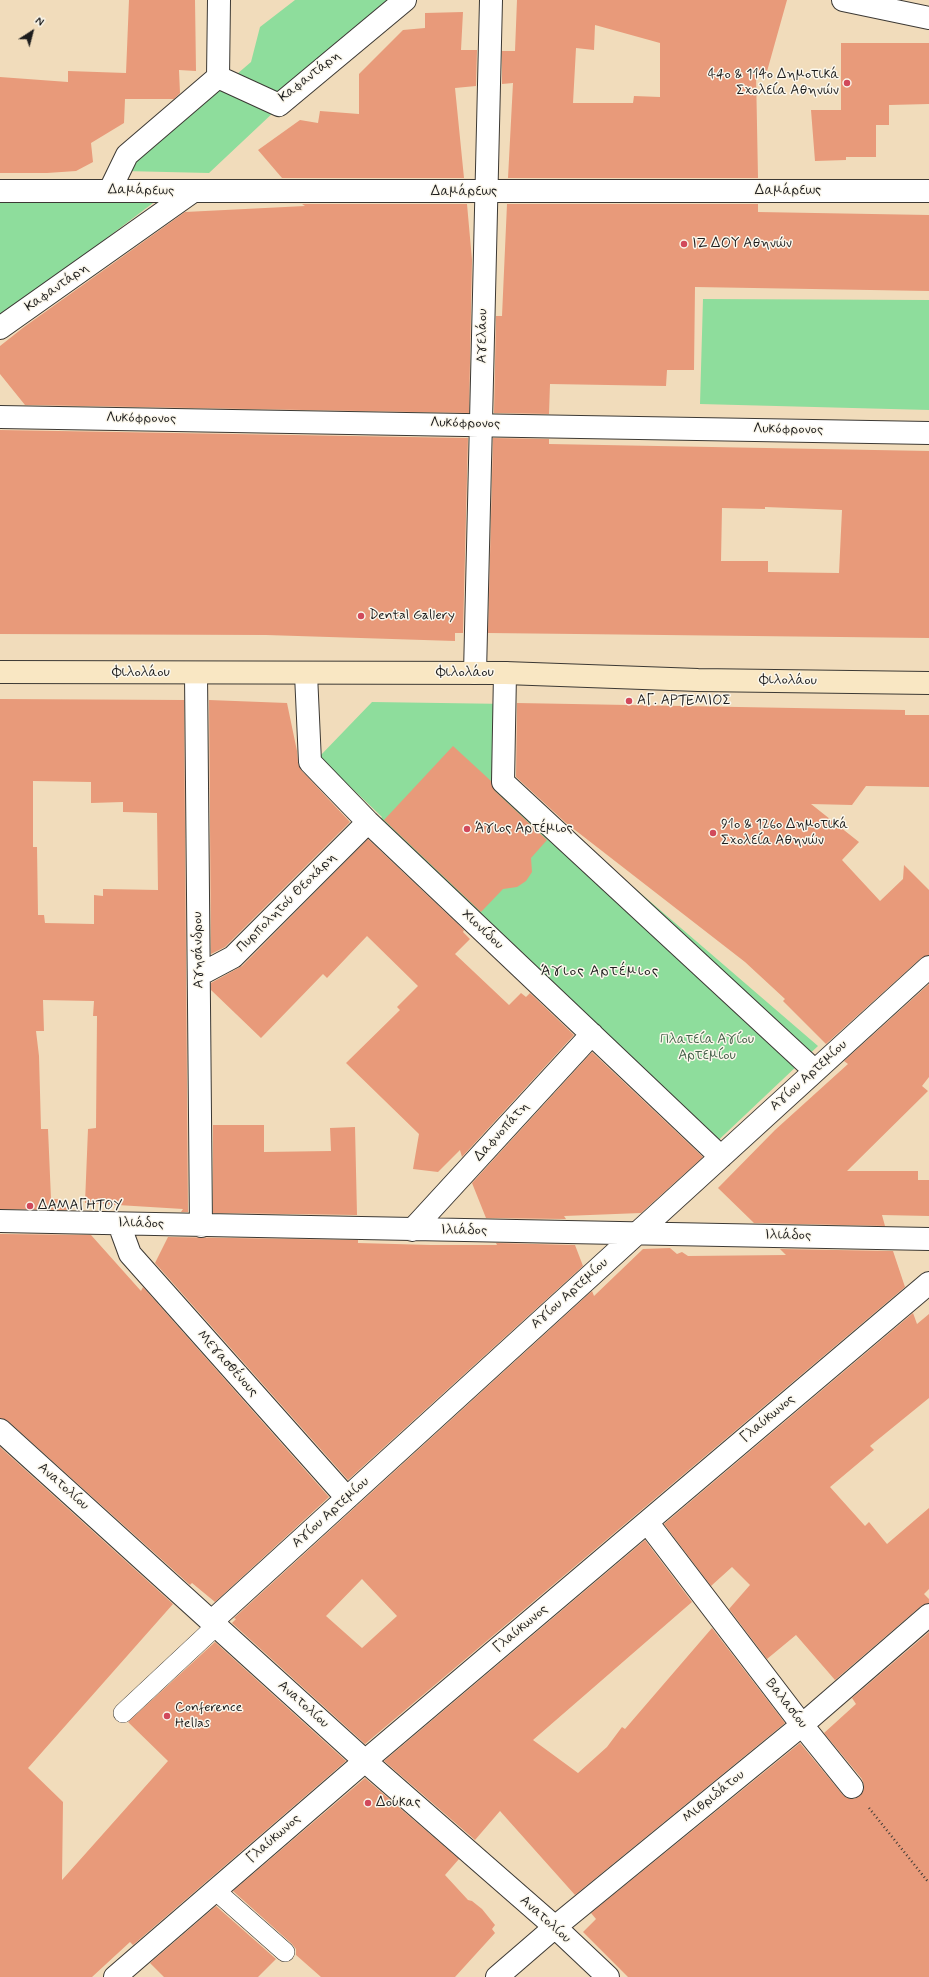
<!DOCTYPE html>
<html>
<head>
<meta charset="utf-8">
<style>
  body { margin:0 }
  #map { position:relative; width:929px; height:1977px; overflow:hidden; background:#f1dcbb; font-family:Mynerve,sans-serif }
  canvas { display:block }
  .north { position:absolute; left:12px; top:12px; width:40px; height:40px; -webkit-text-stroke:3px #fbf7ec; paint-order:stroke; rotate:36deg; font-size:11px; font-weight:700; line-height:16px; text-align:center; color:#1c1c1c }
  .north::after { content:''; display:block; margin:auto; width:14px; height:18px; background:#1c1c1c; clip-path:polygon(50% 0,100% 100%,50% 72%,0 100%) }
</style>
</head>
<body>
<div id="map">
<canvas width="929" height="1977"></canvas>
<div class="north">N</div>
</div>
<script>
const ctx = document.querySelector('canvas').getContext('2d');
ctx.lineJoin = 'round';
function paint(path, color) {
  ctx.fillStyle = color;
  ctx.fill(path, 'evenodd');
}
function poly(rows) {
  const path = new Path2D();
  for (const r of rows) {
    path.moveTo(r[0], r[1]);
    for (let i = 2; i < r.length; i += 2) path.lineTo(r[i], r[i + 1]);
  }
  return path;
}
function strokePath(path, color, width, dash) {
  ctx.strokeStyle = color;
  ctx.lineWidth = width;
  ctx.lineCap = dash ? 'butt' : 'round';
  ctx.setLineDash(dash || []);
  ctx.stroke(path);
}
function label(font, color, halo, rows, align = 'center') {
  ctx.font = font + ' Mynerve,sans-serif';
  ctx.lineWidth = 3;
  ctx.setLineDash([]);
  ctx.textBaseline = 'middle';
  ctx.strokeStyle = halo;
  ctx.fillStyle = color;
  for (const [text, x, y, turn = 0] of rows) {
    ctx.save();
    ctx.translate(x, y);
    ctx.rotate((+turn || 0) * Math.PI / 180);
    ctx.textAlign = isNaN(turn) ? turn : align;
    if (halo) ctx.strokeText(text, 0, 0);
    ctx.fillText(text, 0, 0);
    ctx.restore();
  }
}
paint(poly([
  [295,0,393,0,209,173,124,171,251,62,260,27],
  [0,201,153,203,0,319],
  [703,299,929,300,929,410,700,404],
  [372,702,509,704,509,780,818,1046,708,1150,369,833,382,817,319,757]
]), '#8edd9c');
paint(poly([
  [129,0,195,0,196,71,179,70,180,93,174,99,125,99,124,123,91,143,93,162,76,171,47,173,0,173,0,77,68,82,68,71,126,73],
  [517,0,787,0,766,75,756,72,758,178,508,178,513,83,502,84,502,51,515,51],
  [595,25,660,43,660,97,634,96,633,103,573,103,576,48,594,50],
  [463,12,461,50,477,50,476,86,455,88,464,178,282,178,258,150,300,120,318,123,320,111,359,114,359,74,403,30,425,28,425,13],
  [841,43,929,43,929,104,889,105,889,125,876,125,876,157,846,157,846,160,815,161,811,110,841,110],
  [302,204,467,204,472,260,469,413,25,405,0,374,0,346,24,327,185,212,305,206],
  [507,204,758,204,758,212,929,215,929,291,695,287,694,370,667,370,666,386,550,384,549,414,494,413,496,316,502,316],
  [0,430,468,438,463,633,455,633,455,641,266,635,0,634],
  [493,438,549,439,549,444,929,451,929,638,488,633],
  [765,507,842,510,839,573,768,572,768,561,721,561,722,508,765,509],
  [0,699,184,700,188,1212,181,1212,183,1209,85,1203,88,1129,96,1128,97,1016,93,1016,94,1001,43,1000,44,1031,36,1031,39,1056,41,1129,48,1129,51,1199,58,1199,68,1210,0,1209],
  [33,781,91,782,91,803,123,802,123,812,157,813,158,890,103,889,103,896,94,895,94,924,45,923,44,915,38,915,37,847,33,847],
  [209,700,287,703,297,751,298,763,301,770,350,822,225,947,211,954],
  [517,703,905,710,905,715,929,715,929,787,866,786,852,805,811,804,859,842,842,860,880,901,903,879,904,865,929,890,929,955,921,958,826,1044,783,1001,785,999,745,962,566,823,516,777],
  [453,746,491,781,495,791,547,840,531,858,532,872,526,881,517,887,503,889,481,912,384,820],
  [368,839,464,930,463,932,470,939,455,954,509,1005,521,993,526,997,530,993,574,1035,462,1157,460,1150,438,1172,413,1169,419,1134,346,1063,400,1010,397,1007,418,986,367,936,327,978,323,974,261,1038,211,990,211,983,242,966],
  [929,984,929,1077,922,1086,928,1091,847,1171,918,1171,918,1180,929,1180,929,1216,882,1215,885,1226,754,1223,718,1188,775,1130,848,1064,844,1061],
  [592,1052,703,1157,641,1213,564,1216,566,1219,486,1218,472,1183],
  [213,1125,264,1125,264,1152,331,1151,330,1128,355,1127,357,1215,213,1213],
  [0,1234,91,1235,141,1291,143,1287,329,1497,215,1602,192,1583,190,1585,8,1421,0,1418],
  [168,1237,358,1240,358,1243,431,1245,497,1245,496,1243,575,1245,583,1266,348,1480,155,1263],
  [670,1248,677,1254,682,1252,688,1256,786,1255,780,1249,893,1251,905,1287,365,1744,232,1623,236,1619,234,1618,592,1291,594,1296,643,1249],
  [362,1579,397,1616,362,1648,326,1616],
  [913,1313,917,1324,929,1314,929,1398,870,1446,874,1450,830,1487,865,1526,869,1522,887,1544,929,1508,929,1589,924,1594,929,1599,929,1603,921,1606,835,1680,796,1635,767,1659,729,1609,750,1585,732,1567,711,1586,664,1524],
  [0,1447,173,1604,28,1768,63,1802,62,1880,168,1761,128,1722,215,1642,346,1761,133,1945,130,1942,92,1977,0,1977],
  [645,1540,692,1602,533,1740,578,1773,607,1747,622,1727,625,1729,712,1628,785,1723,575,1895,500,1811,475,1840,384,1761],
  [929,1632,929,1977,628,1977,583,1932,596,1919,591,1913,800,1743,843,1795,847,1798,854,1799,860,1796,863,1792,864,1785,862,1779,824,1733,856,1704,852,1698],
  [365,1778,459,1859,445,1875,468,1900,472,1901,482,1909,495,1925,492,1929,495,1933,455,1977,321,1977,296,1955,296,1949,292,1944,233,1891],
  [216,1906,276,1959,258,1977,164,1977,150,1963]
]), '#e89a7a');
const lane = poly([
  [123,1713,216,1626],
  [215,1890,285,1952]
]);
const street = poly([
  [843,0,929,18],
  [218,77,219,0],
  [110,190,127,155,218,77,279,105,405,0],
  [0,191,929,191],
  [0,328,192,192],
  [0,417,929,433],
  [475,673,491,0],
  [505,673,503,782,815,1071],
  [196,674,201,1226],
  [306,674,310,762,368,822,721,1157],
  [199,975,233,957,368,822],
  [0,1221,929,1239],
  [119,1224,130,1254,347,1498],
  [412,1230,592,1034],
  [0,1430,365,1761,555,1927,608,1977],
  [647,1522,802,1725,852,1787],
  [211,1622,929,967],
  [115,1977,365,1761,929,1283],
  [497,1977,555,1927,802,1725,929,1615]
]);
const secondary = poly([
  [0,672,505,673,698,680,929,683]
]);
strokePath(lane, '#3c3934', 20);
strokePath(street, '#3c3934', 24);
strokePath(secondary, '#3c3934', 24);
strokePath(poly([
  [869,1808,929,1883]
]), '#3c3934', 2.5, [1, 3]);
strokePath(lane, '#fff', 19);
strokePath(street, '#fff', 22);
strokePath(secondary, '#f9e7c3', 22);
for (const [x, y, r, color] of [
  [847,83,4,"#d1495b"],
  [684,244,4,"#d1495b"],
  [361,616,4,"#d1495b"],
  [629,701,4,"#d1495b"],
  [467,829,4,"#d1495b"],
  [713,833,4,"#d1495b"],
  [30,1206,4,"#d1495b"],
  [167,1716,4,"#d1495b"],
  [368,1803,4,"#d1495b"]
]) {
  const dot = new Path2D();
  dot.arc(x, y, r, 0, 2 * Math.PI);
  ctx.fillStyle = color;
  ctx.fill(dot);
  strokePath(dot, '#fbf7ec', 1.5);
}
label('14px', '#1c1c1c', '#fbf7ec', [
  ["44ο & 114ο Δημοτικά",839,75,"right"],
  ["Σχολεία Αθηνών",839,91,"right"],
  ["ΙΖ ΔΟΥ Αθηνών",692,244],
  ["Dental Gallery",369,616],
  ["ΑΓ. ΑΡΤΕΜΙΟΣ",637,701],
  ["91ο & 126ο Δημοτικά",721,825],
  ["Σχολεία Αθηνών",721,841],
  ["Άγιος Αρτέμιος",475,829],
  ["ΔΑΜΑΓHΤOY",38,1206],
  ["Conference",175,1708],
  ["Hellas",175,1724],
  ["Δούκας",376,1803]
], 'left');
label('14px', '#1c1c1c', '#fbf7ec', [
  ["Καφαντάρη",310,77,-38],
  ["Δαμάρεως",141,191,1],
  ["Δαμάρεως",788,191],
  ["Δαμάρεως",464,192],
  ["Καφαντάρη",57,288,-35],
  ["Αγελάου",483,336,-89],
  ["Λυκόφρονος",141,419,1],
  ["Λυκόφρονος",465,424,1],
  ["Λυκόφρονος",788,430,1],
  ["Φιλολάου",141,673],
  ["Φιλολάου",465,673],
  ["Φιλολάου",788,681,1],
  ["Πυρπολητού Θεοχάρη",287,903,-45],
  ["Χιονίδου",482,930,43],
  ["Αγησάνδρου",199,950,-91],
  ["Αγίου Αρτεμίου",809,1076,-42],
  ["Δαφνοπάτη",502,1132,-48],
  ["Ιλιάδος",141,1224,2],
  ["Ιλιάδος",464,1231,1],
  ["Ιλιάδος",788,1236,1],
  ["Αγίου Αρτεμίου",570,1294,-42],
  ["Μεγασθένους",227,1364,48],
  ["Γλαύκωνος",768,1419,-40],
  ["Ανατολίου",63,1487,42],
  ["Αγίου Αρτεμίου",331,1513,-42],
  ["Γλαύκωνος",521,1629,-40],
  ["Βαλασίου",786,1704,52],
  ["Ανατολίου",303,1705,42],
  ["Μιθριδάτου",714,1797,-39],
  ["Γλαύκωνος",274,1839,-41],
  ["Ανατολίου",545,1920,42]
]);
label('14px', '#446049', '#fbf7ec', [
  ["Πλατεία Αγίου",707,1040],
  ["Αρτεμίου",707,1056]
]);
ctx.letterSpacing = '1px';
label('15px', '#1c1c1c', '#fbf7ec', [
  ["Άγιος Αρτέμιος",600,972]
]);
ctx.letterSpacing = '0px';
</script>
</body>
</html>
